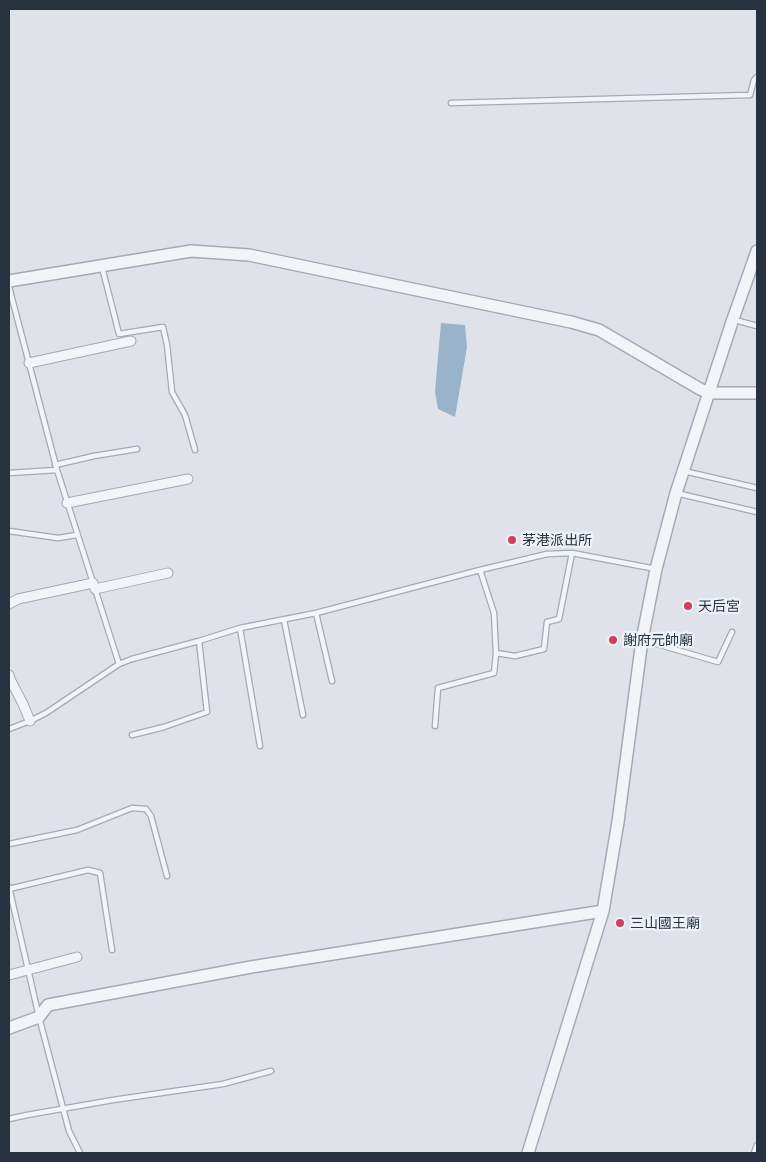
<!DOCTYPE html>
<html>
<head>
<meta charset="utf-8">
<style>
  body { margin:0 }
  #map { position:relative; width:766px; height:1162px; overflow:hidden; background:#dfe3e9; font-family:Barlow,sans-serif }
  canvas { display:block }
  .frame { position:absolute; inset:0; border:10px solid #273240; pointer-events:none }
</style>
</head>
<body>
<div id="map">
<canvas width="766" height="1162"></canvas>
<div class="frame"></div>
</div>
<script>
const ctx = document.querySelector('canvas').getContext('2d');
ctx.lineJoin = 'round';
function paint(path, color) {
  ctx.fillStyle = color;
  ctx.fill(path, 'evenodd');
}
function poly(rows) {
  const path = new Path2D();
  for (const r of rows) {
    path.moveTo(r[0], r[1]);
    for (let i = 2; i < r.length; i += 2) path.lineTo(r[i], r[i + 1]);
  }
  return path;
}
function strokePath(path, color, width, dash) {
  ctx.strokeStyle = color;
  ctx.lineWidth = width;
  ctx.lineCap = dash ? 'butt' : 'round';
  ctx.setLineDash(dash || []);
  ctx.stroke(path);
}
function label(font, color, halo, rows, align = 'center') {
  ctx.font = font + ' Barlow,"Noto Sans TC",sans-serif';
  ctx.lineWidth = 4.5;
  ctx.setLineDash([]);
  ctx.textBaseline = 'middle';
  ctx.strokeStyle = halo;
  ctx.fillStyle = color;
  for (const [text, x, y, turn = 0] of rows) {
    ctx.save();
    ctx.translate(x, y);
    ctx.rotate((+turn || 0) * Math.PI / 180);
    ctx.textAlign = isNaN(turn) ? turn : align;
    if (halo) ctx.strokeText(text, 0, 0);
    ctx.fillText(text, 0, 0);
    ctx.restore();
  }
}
paint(poly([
  [441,323,465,325,467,347,455,417,438,409,435,391]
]), '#98b3ca');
const service = poly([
  [451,103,750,95,754,80,757,77],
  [102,267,119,334,163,327,167,345,172,392,185,415,195,450],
  [9,287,57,470,119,664],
  [735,320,757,326],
  [55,465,94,456,137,449],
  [684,471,757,488],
  [9,473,57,470],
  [676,493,757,512],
  [9,531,58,538,77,535],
  [316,613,332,681],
  [284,620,303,715],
  [240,628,260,746],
  [643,640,718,662,732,632],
  [496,653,515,656,544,649,547,622,559,619,572,553],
  [435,726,438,688,494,673,496,653,494,613,480,570],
  [9,729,30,721,46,713,119,664,132,659,199,641,240,628,316,613,480,570,547,554,572,553,656,569],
  [132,735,164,727,207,712,199,641],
  [9,844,77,830,132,808,146,809,151,816,167,876],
  [9,887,39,1017,69,1131,80,1153],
  [9,889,88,870,100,873,112,950],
  [9,1119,27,1115,113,1100,223,1084,271,1071],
  [754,1153,757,1145]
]);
const minor = poly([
  [29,363,131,341],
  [67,503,188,479],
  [95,589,168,573],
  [9,604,18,599,93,583],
  [9,675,10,679,23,704,30,721],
  [9,975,77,957]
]);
const tertiary = poly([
  [9,281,191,251,249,255,571,322,599,330,700,389,709,393,757,393],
  [9,1028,39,1017,48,1005,251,967,603,911],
  [528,1153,603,911,618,822,642,640,656,569,676,493,733,319,757,251]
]);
strokePath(service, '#a4aab3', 7);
strokePath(minor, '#a4aab3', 11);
strokePath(tertiary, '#a4aab3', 14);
strokePath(service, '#f2f4f7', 4.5);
strokePath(minor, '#f2f4f7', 9);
strokePath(tertiary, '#f2f4f7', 11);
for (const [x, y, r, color] of [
  [512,540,5,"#d23f5c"],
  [688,606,5,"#d23f5c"],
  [613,640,5,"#d23f5c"],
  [620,923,5,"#d23f5c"]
]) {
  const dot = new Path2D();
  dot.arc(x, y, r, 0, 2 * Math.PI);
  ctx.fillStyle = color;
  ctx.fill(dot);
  strokePath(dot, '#eef2f6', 2);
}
label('14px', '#273240', '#eef2f6', [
  ["茅港派出所",522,540],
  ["天后宮",698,606],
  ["謝府元帥廟",623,640],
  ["三山國王廟",630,923]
], 'left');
</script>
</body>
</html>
